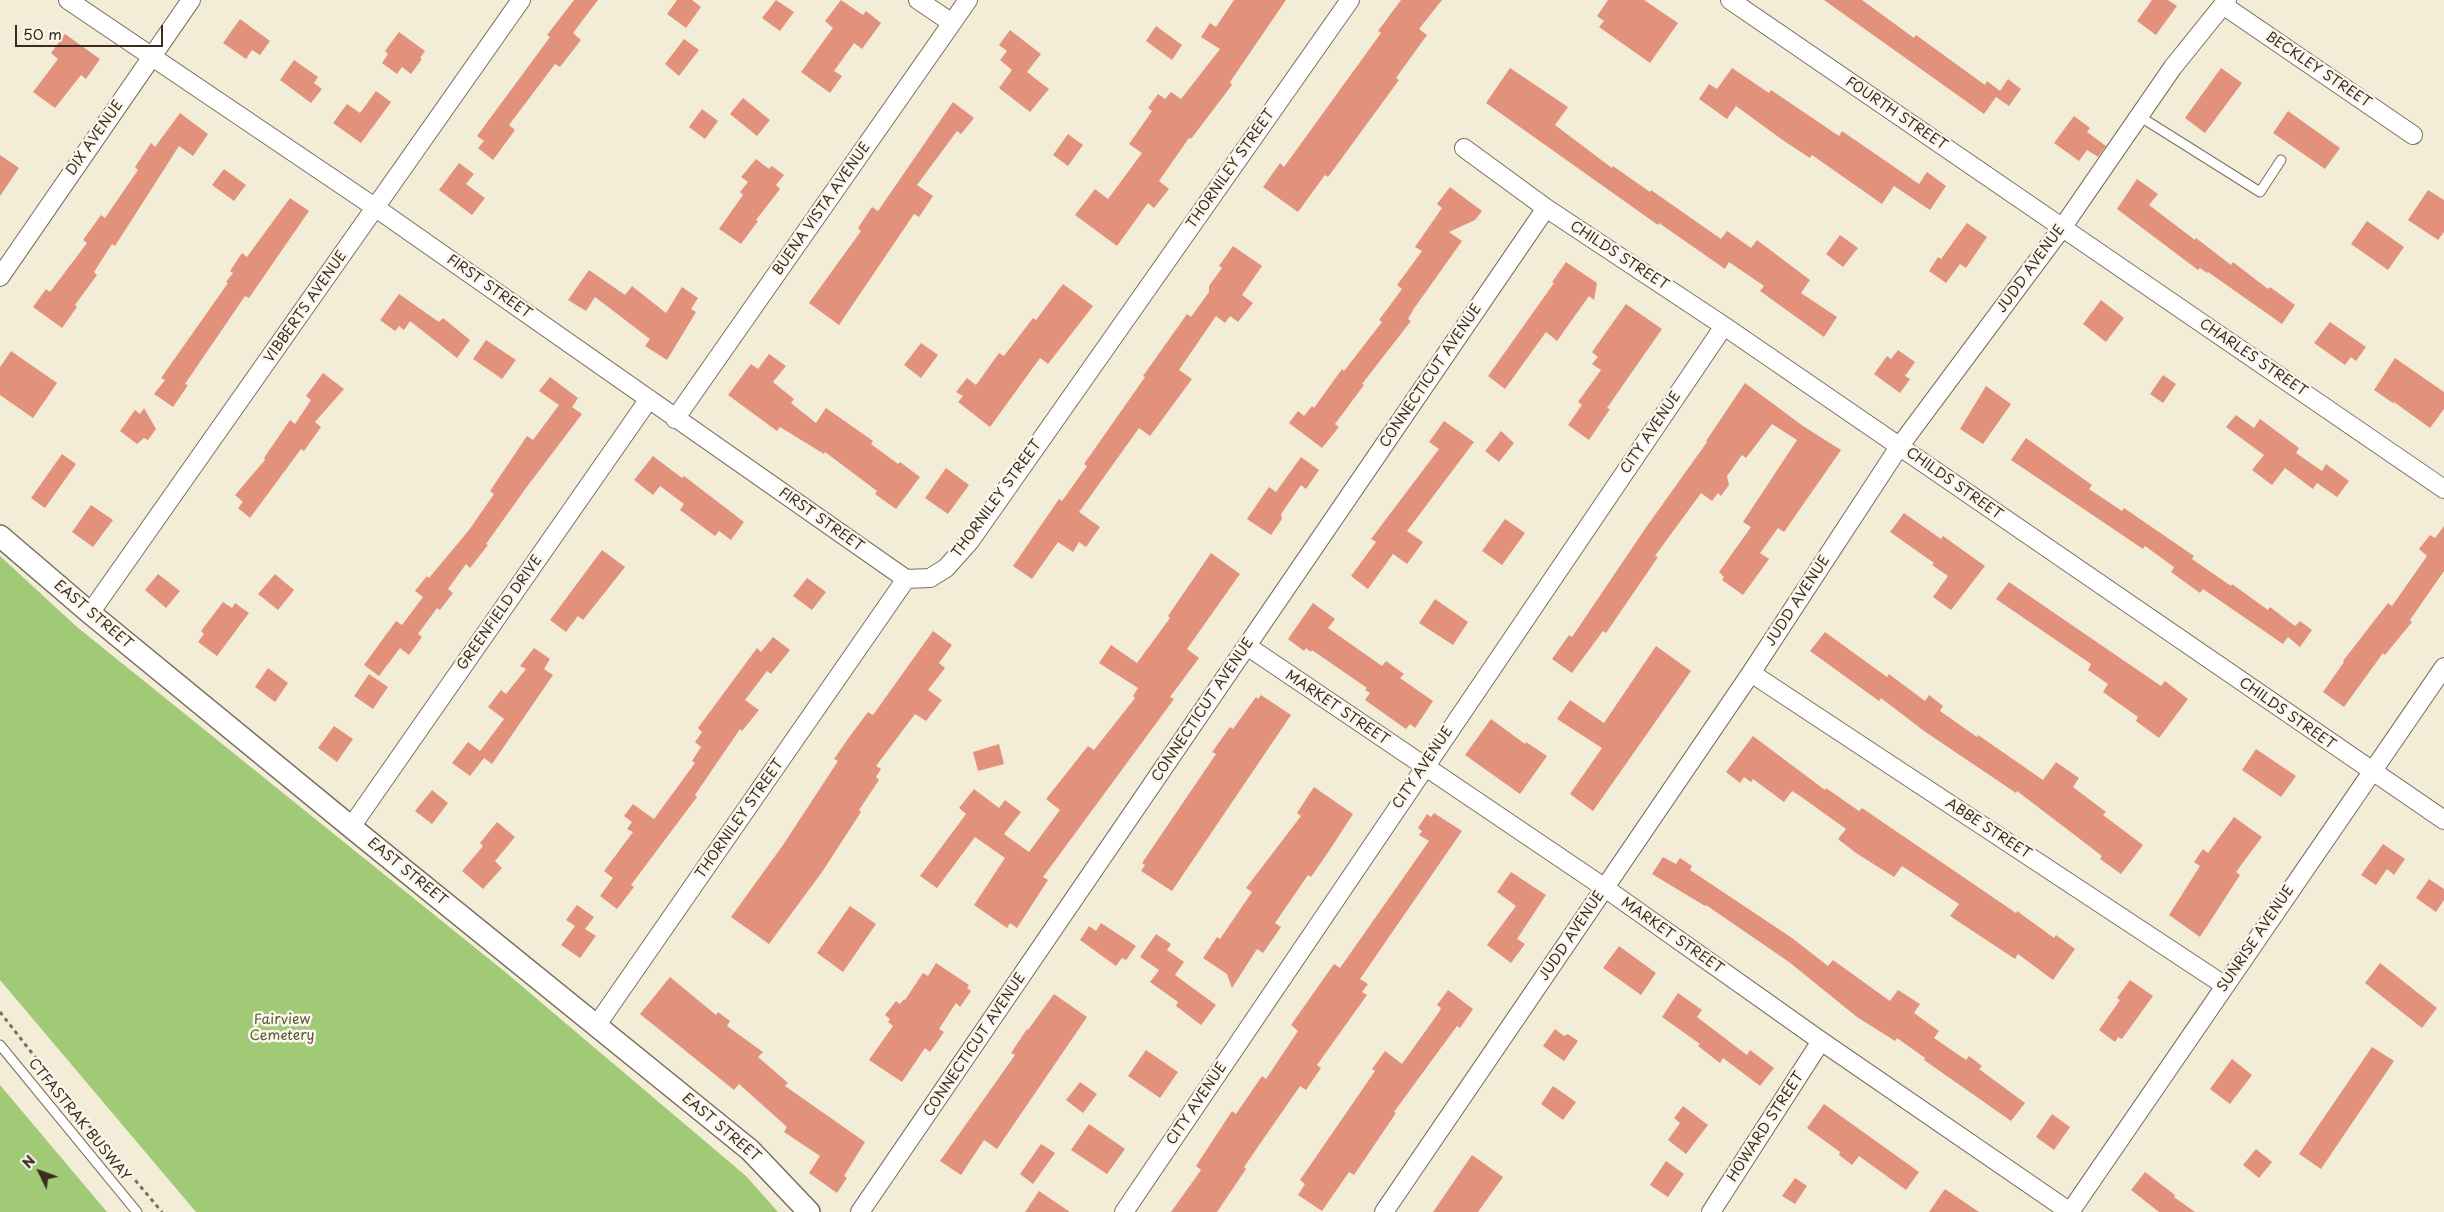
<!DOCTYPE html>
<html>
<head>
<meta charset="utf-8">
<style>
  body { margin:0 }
  #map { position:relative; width:2444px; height:1212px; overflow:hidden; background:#f3edd7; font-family:"Playpen Sans",sans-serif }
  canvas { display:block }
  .north { position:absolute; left:15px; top:1147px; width:50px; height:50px; -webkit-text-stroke:4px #fbf7ec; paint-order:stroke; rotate:312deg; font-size:14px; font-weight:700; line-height:20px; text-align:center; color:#3b2a1e }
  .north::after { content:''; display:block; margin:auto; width:18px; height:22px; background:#3b2a1e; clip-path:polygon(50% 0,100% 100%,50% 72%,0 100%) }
  .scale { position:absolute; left:15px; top:25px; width:148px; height:22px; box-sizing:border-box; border:2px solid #3b2a1e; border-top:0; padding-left:6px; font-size:15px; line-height:18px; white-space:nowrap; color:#3b2a1e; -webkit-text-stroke:4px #fbf7ec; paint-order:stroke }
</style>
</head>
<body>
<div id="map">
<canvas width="2444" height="1212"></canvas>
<div class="north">N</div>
<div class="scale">50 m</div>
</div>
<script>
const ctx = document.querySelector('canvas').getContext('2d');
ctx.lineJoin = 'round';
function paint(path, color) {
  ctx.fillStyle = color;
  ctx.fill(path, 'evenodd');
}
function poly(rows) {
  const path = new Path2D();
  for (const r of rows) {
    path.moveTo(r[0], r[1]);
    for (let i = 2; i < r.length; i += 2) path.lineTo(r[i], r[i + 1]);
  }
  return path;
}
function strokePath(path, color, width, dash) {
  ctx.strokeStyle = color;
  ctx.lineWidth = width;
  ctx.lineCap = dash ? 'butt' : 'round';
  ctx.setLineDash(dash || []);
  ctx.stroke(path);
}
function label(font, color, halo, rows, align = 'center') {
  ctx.font = font + ' "Playpen Sans",sans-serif';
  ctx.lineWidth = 5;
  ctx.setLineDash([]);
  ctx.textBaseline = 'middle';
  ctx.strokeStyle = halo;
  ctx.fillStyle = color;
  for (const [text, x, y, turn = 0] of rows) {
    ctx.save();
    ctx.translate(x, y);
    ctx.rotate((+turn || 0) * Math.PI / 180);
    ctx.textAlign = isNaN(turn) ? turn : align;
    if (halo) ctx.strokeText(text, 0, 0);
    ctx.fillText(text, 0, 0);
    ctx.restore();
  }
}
paint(poly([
  [0,556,77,627,504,971,746,1176,778,1212,196,1212,0,980],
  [0,1085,107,1212,0,1212]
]), '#a0ca76');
paint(poly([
  [574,0,598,0,573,33,581,40,560,67,555,64,509,125,515,130,493,160,478,148,484,141,477,136,550,37,547,35],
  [677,0,692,0,701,7,686,28,667,14],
  [776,0,794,12,780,31,762,18],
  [841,0,863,15,866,11,881,23,862,49,854,43,834,71,842,76,830,93,801,72,833,28,825,21],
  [1234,0,1286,0,1230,82,1232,85,1191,139,1189,138,1159,181,1169,189,1154,208,1148,203,1117,246,1075,215,1095,189,1108,199,1142,153,1129,144,1152,111,1148,108,1158,94,1165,99,1171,92,1181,99,1220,49,1201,37,1210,23,1216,27],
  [1401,0,1442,0,1419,29,1427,35,1396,78,1399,80,1328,177,1325,175,1298,212,1263,187,1280,163,1284,167,1381,33,1378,31],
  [1608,0,1644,0,1678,23,1650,63,1599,27,1604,21,1597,16],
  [1824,0,1862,0,1914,38,1916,35,1985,85,1987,81,2000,91,2008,79,2021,89,2009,106,1996,97,1984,114],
  [2152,0,2168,0,2177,6,2156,35,2137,21],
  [240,19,270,41,260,55,252,50,246,59,223,43],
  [1156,26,1182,45,1172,60,1146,41],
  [1010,30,1041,54,1027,72,1049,89,1030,112,999,88,1012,70,1000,60,1007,51,999,45],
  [399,32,425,51,420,58,422,59,411,74,402,67,397,74,382,63,388,54,385,51],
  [65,34,100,59,86,79,81,75,55,108,33,92,58,59,51,53],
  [684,39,699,50,679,76,665,64],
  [294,60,318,77,314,83,322,89,311,103,280,80],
  [1510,68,1568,107,1555,125,1612,168,1613,166,1650,192,1651,190,1721,239,1727,231,1751,248,1757,240,1810,280,1801,293,1837,317,1824,337,1760,291,1764,286,1729,262,1725,269,1659,223,1658,225,1486,103],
  [1732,68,1769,93,1771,90,1839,136,1842,131,1919,184,1927,172,1946,186,1930,210,1894,186,1882,204,1812,155,1810,158,1784,141,1736,106,1727,119,1699,99,1709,84,1717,89],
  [2221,68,2242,83,2205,133,2185,118],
  [376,91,391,102,361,143,333,123,347,104,360,113],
  [743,98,770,120,757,136,730,114],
  [953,102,974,118,961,134,957,131,917,185,933,196,919,217,914,214,839,325,809,303,861,231,858,228,872,207,878,211],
  [702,109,718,121,705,139,689,127],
  [2288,111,2340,148,2325,169,2273,133],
  [180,113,208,134,193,156,179,146,115,246,112,244,94,272,97,275,75,305,77,307,62,328,33,307,46,289,50,292,87,243,83,240,101,215,105,218,138,170,135,167,151,143,155,147],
  [2074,116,2090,128,2087,132,2106,146,2098,157,2087,150,2079,161,2054,143],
  [1068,134,1083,145,1068,166,1053,155],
  [0,155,19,168,0,196],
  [756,159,769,169,772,166,784,175,776,185,780,189,756,220,758,221,741,244,719,229,743,195,740,192,748,182,741,177],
  [459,163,474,174,466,184,485,198,472,215,439,190],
  [224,169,246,185,234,201,212,185],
  [2137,179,2158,194,2149,205,2195,240,2196,238,2231,265,2233,262,2268,289,2270,287,2295,305,2282,324,2208,272,2207,273,2200,268,2198,270,2117,209],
  [1450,187,1482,211,1475,220,1449,232,1462,241,1413,310,1408,319,1411,321,1362,384,1364,385,1335,424,1339,427,1322,448,1289,423,1298,411,1304,416,1312,406,1314,408,1342,369,1344,371,1382,322,1379,320,1402,289,1397,285,1422,251,1415,247,1442,208,1437,204],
  [2428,190,2444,200,2444,232,2438,240,2408,220],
  [290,198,309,211,249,298,245,296,185,384,188,385,173,407,154,394,165,380,161,378,228,283,226,282,233,273,230,271,242,253,247,257],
  [2367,221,2404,247,2388,270,2351,244],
  [1967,223,1987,237,1966,268,1960,264,1946,283,1929,271,1938,257,1941,259],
  [1840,235,1858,248,1843,267,1826,254],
  [1233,246,1262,266,1242,295,1253,303,1238,322,1230,316,1225,323,1216,316,1179,370,1192,379,1150,436,1139,428,1079,512,1100,527,1086,547,1079,542,1073,552,1058,542,1032,579,1013,566,1059,499,1062,501,1087,466,1084,464,1145,377,1143,376,1187,314,1191,317,1209,292,1209,286,1222,268,1219,266],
  [1566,262,1597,283,1594,300,1589,296,1557,341,1546,332,1505,389,1488,376,1554,283,1552,282],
  [589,270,625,295,632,286,666,313,682,287,698,298,691,309,696,312,667,360,645,346,650,339,595,297,586,311,568,300],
  [1063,284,1093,306,1048,364,1040,358,990,427,958,402,963,396,956,392,967,378,976,385,999,353,1004,356,1033,318,1036,320],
  [399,294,439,322,443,318,470,340,457,358,410,321,404,330,399,326,395,331,380,320],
  [2101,300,2124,318,2106,342,2083,324],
  [1626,304,1662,329,1607,408,1610,409,1589,440,1568,425,1582,405,1578,402,1601,370,1592,364,1598,357,1592,352],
  [2330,322,2366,347,2356,361,2351,357,2345,365,2314,343],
  [486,340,516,360,502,379,473,359],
  [921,343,938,355,921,378,904,365],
  [1898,350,1915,362,1905,376,1910,379,1900,393,1874,374,1887,356,1891,359],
  [11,351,57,383,33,418,0,395,0,367],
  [769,354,786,366,773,382,794,399,791,403,816,423,826,408,873,441,871,444,898,464,900,462,920,477,896,509,875,494,877,491,825,452,824,454,780,427,777,431,728,395,751,364,758,369],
  [2395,358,2444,392,2444,409,2430,428,2394,402,2393,403,2374,390],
  [323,373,344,389,315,422,321,427,304,451,301,449,250,518,238,508,243,502,235,495,265,460,264,458,290,420,295,424,311,400,306,396],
  [2163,375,2176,384,2163,403,2150,394],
  [550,377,578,398,572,407,582,414,526,488,486,544,488,545,470,568,466,564,448,589,453,593,440,610,437,608,418,634,422,637,409,655,400,648,379,676,364,665,396,621,402,625,423,597,415,591,427,576,429,578,469,530,494,494,490,491,527,436,533,440,559,405,539,391],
  [1745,383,1803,426,1841,450,1784,532,1778,528,1760,553,1769,559,1743,595,1722,580,1724,577,1719,572,1751,527,1743,522,1797,440,1772,424,1746,458,1742,455,1727,476,1729,485,1721,496,1718,493,1712,501,1701,493,1655,556,1658,557,1606,633,1603,631,1572,673,1552,659,1569,635,1572,637,1647,526,1707,442,1706,441],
  [1986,386,2011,404,1983,444,1960,429],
  [144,408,156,429,148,440,144,438,137,444,120,431,135,410,140,414],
  [2236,415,2254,428,2260,419,2299,448,2296,453,2322,471,2326,464,2349,481,2337,497,2317,483,2313,489,2285,468,2272,485,2252,470,2264,455,2226,427],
  [1444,421,1474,442,1407,531,1423,542,1407,564,1393,554,1368,589,1351,576,1376,542,1371,539,1439,449,1429,442],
  [1501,431,1514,443,1499,462,1485,451],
  [2026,438,2092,485,2089,489,2122,511,2124,508,2194,556,2192,559,2231,586,2232,584,2268,610,2270,607,2295,626,2300,621,2312,630,2300,647,2288,637,2283,644,2203,589,2200,593,2171,572,2174,567,2145,546,2143,549,2011,460],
  [62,454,76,464,45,508,31,498],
  [653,456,682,478,684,476,744,522,731,540,719,531,715,536,680,510,684,504,660,486,653,495,634,480],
  [1301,457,1319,470,1306,489,1301,485,1281,514,1282,519,1271,535,1247,519,1269,487,1276,492],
  [946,468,969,485,948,514,925,498],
  [91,505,113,520,93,547,72,532],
  [1904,513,1941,539,1943,536,1985,566,1951,610,1933,597,1948,576,1932,565,1934,563,1890,532],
  [1505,519,1525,533,1502,565,1482,551],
  [2444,526,2444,571,2410,620,2412,622,2385,655,2383,653,2344,707,2323,692,2344,662,2343,661,2388,603,2392,606,2427,556,2419,549,2430,535,2435,538],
  [602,550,625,567,583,620,578,616,566,632,550,620],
  [1211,553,1240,574,1187,649,1199,658,1170,697,1174,699,1043,877,1048,880,1017,928,1010,923,1007,928,974,905,1005,858,975,837,937,888,920,876,966,814,959,808,974,789,999,808,1005,800,1021,812,1004,834,1029,852,1060,810,1046,799,1088,746,1094,750,1135,698,1133,696,1138,688,1099,663,1111,645,1137,663,1170,618,1168,616],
  [158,574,180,591,166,608,145,590],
  [275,574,294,590,278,610,258,594],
  [807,578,826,592,812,610,793,596],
  [2009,582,2161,686,2165,681,2188,699,2159,738,2136,721,2138,717,2103,692,2108,684,2088,670,2091,664,1996,599],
  [1435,599,1468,622,1453,645,1419,623],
  [223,602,232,608,235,603,249,613,217,656,198,642,204,634,201,631],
  [1313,603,1335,619,1328,628,1382,666,1386,661,1404,674,1400,678,1433,701,1415,728,1410,724,1406,729,1365,700,1370,693,1365,690,1367,688,1312,650,1311,652,1306,648,1304,651,1288,639],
  [933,631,952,645,939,663,945,668,928,690,942,700,926,721,915,714,876,766,881,769,876,777,879,780,859,810,861,812,822,872,769,944,731,917,783,845,838,761,834,759,850,736,868,712,873,715],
  [1825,632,1887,677,1889,674,1925,701,1929,695,1943,706,1940,711,1977,737,1978,735,2043,780,2056,762,2079,778,2073,787,2106,812,2103,815,2143,845,2121,874,2100,859,2102,856,2017,791,2016,793,1924,731,1881,698,1879,701,1810,651],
  [773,637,790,650,771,674,767,671,745,700,759,710,742,731,740,729,695,795,697,797,631,885,634,887,617,909,600,896,613,878,604,871,633,832,627,829,632,822,624,816,633,804,654,819,695,763,692,761,701,747,695,742,702,732,698,728,757,648,761,652],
  [1656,646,1691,671,1593,811,1570,794,1602,748,1557,719,1570,700,1604,723],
  [534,648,550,659,544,669,553,675,492,764,484,758,470,776,452,763,468,742,480,751,504,719,488,707,501,690,506,694,526,669,520,666],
  [268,668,288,683,275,702,255,687],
  [369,674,388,687,373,709,354,696],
  [1261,695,1291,715,1172,891,1141,871,1145,865,1142,863,1216,754,1212,752,1230,727,1233,729,1256,697,1258,699],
  [1491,719,1525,744,1526,742,1547,756,1520,794,1465,755],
  [334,726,353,739,337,762,318,748],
  [1753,736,1825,790,1826,788,1859,811,1862,808,2016,913,2017,911,2054,938,2056,935,2075,949,2053,980,2018,954,2015,959,1950,916,1959,904,1902,866,1894,877,1856,853,1838,839,1846,829,1800,796,1792,791,1784,802,1753,779,1751,782,1744,777,1740,783,1726,772],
  [999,744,1004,764,978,771,973,752],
  [2256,749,2296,776,2281,797,2242,770],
  [1314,787,1353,814,1329,851,1311,877,1308,875,1275,923,1281,927,1263,953,1257,949,1232,988,1227,974,1203,958,1217,937,1220,939,1252,892,1246,888,1301,816,1297,813],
  [432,790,448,803,432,824,415,811],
  [1434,813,1462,831,1360,979,1368,984,1362,992,1367,995,1317,1065,1321,1068,1306,1090,1300,1086,1244,1167,1246,1169,1217,1212,1171,1212,1201,1170,1196,1166,1232,1111,1236,1114,1262,1076,1266,1079,1298,1031,1291,1025,1334,964,1340,968,1429,841,1419,835,1422,831,1418,828,1427,814,1431,817],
  [2234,817,2262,837,2236,872,2240,875,2200,937,2169,915,2200,866,2194,862,2203,849,2208,853],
  [497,822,515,837,495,861,502,868,483,889,462,871,483,846,480,843],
  [2383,844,2405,859,2394,875,2387,869,2376,885,2361,875],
  [1663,857,1676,864,1680,858,1692,866,1690,870,1792,938,1828,966,1833,960,1890,1001,1898,990,1920,1004,1914,1013,1939,1031,1934,1038,1966,1060,1969,1056,1982,1066,1979,1069,2025,1103,2011,1121,1924,1060,1925,1058,1897,1038,1895,1041,1857,1017,1789,962,1706,905,1705,906,1652,874],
  [1511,872,1546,895,1517,939,1525,944,1511,963,1487,945,1516,906,1497,892],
  [2429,879,2444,889,2444,900,2436,912,2416,898],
  [577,905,594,917,585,929,596,936,580,958,561,945,575,926,566,920],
  [850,906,876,924,843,972,817,953],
  [1101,923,1136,946,1126,960,1122,958,1116,966,1080,940,1089,926,1096,931],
  [1156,934,1171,944,1167,950,1184,962,1175,975,1216,1005,1201,1025,1176,1006,1178,1002,1150,982,1159,970,1140,957],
  [1619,946,1656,973,1641,995,1603,968],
  [936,963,969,985,967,988,971,991,960,1007,956,1003,939,1029,944,1032,930,1052,925,1048,902,1082,869,1060,893,1026,888,1022,890,1019,885,1015,896,1001,900,1004,904,999,905,1000,923,973,928,976],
  [2380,963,2437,1008,2422,1028,2365,983],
  [670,977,716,1015,718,1012,730,1021,727,1026,763,1052,758,1057,788,1083,785,1086,865,1142,844,1176,847,1178,837,1193,809,1173,820,1156,784,1132,787,1127,739,1084,734,1090,640,1014],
  [2130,980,2153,996,2122,1039,2118,1037,2115,1042,2099,1030,2120,1000,2117,998],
  [1448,990,1473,1009,1460,1028,1457,1026,1394,1112,1396,1113,1354,1175,1349,1172,1322,1211,1298,1195,1305,1184,1300,1180,1375,1071,1372,1069,1385,1051,1402,1064,1439,1012,1441,1008,1437,1005],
  [1678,993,1702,1010,1697,1017,1747,1055,1750,1050,1774,1068,1760,1086,1723,1058,1720,1063,1698,1046,1700,1044,1662,1017],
  [1054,994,1087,1017,997,1149,984,1140,961,1175,940,1161,1015,1055,1011,1053,1027,1029,1028,1030],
  [1555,1029,1564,1036,1568,1034,1578,1041,1564,1061,1543,1046],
  [2372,1047,2394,1061,2321,1169,2299,1154],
  [1146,1050,1178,1072,1160,1098,1128,1076],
  [2232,1059,2252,1075,2230,1104,2210,1089],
  [1080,1082,1097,1094,1083,1113,1066,1100],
  [1553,1086,1576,1102,1563,1120,1541,1104],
  [1824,1104,1919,1172,1906,1190,1859,1156,1852,1165,1839,1155,1840,1152,1807,1128],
  [1683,1106,1708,1125,1686,1154,1668,1140,1680,1123,1674,1118],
  [2052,1114,2070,1127,2054,1150,2036,1137],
  [1089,1124,1125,1149,1107,1174,1071,1150],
  [1041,1144,1055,1153,1033,1184,1020,1174],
  [2256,1149,2272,1162,2259,1178,2243,1165],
  [1472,1155,1503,1177,1478,1212,1433,1212],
  [1666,1161,1684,1174,1668,1197,1650,1185],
  [2145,1172,2175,1195,2174,1197,2195,1212,2159,1212,2131,1190],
  [1795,1178,1807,1186,1795,1204,1782,1196],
  [1945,1189,1979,1212,1929,1212],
  [1039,1191,1070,1212,1025,1212]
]), '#e2927c');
const service = poly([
  [2139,116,2260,192,2281,160],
  [0,1045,137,1212]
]);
const minor = poly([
  [68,0,376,208,906,579],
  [918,0,952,23],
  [1730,0,2444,489],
  [2223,5,2413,135],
  [1464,148,1546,208,1724,326,2444,820],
  [0,277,191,0],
  [675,419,968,0],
  [906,579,930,578,946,568,970,541,1350,0],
  [90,613,521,0],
  [1247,646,1605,888,1821,1041,2070,1212],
  [1751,673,2224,985],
  [351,827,649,399],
  [596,1026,906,579],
  [860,1212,1546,208],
  [1124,1212,1724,326],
  [1384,1212,1751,673,1899,447,2062,228,2173,67,2227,0],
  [1711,1212,1821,1041],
  [2070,1212,2444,667]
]);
const tertiary = poly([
  [0,536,90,613,351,827,750,1150,809,1212]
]);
strokePath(service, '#7b6e5f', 11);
strokePath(minor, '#7b6e5f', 20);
strokePath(tertiary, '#7b6e5f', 24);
strokePath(poly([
  [0,1012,81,1116,162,1212]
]), '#7b6e5f', 3, [4, 4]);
strokePath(service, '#fff', 9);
strokePath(minor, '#fff', 18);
strokePath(tertiary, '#fff', 21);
label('14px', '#3b2a1e', '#fbf7ec', [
  ["BECKLEY STREET",2318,70,34],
  ["FOURTH STREET",1896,114,34],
  ["DIX AVENUE",95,138,-55],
  ["THORNILEY STREET",1231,169,-55],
  ["BUENA VISTA AVENUE",822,209,-55],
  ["CHILDS STREET",1619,256,33],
  ["JUDD AVENUE",2031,269,-54],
  ["FIRST STREET",489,287,35],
  ["VIBBERTS AVENUE",306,307,-55],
  ["CHARLES STREET",2253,358,34],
  ["CONNECTICUT AVENUE",1431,376,-56],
  ["CITY AVENUE",1651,433,-56],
  ["CHILDS STREET",1954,484,35],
  ["THORNILEY STREET",997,499,-54],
  ["FIRST STREET",821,520,35],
  ["JUDD AVENUE",1798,601,-57],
  ["GREENFIELD DRIVE",500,613,-55],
  ["EAST STREET",93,615,40],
  ["MARKET STREET",1337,708,34],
  ["CONNECTICUT AVENUE",1203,710,-56],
  ["CHILDS STREET",2287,714,35],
  ["CITY AVENUE",1423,768,-56],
  ["THORNILEY STREET",740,819,-55],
  ["ABBE STREET",1988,829,33],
  ["EAST STREET",407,872,39],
  ["JUDD AVENUE",1572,936,-56],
  ["MARKET STREET",1672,936,35],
  ["SUNRISE AVENUE",2256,939,-56],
  ["CONNECTICUT AVENUE",975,1045,-56],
  ["CITY AVENUE",1197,1104,-56],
  ["CTFASTRAK BUSWAY",79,1120,51],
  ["HOWARD STREET",1766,1127,-57],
  ["EAST STREET",721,1128,40]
]);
label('14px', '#595a38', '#fbf7ec', [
  ["Fairview",282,1020],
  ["Cemetery",282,1036]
]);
</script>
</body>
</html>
